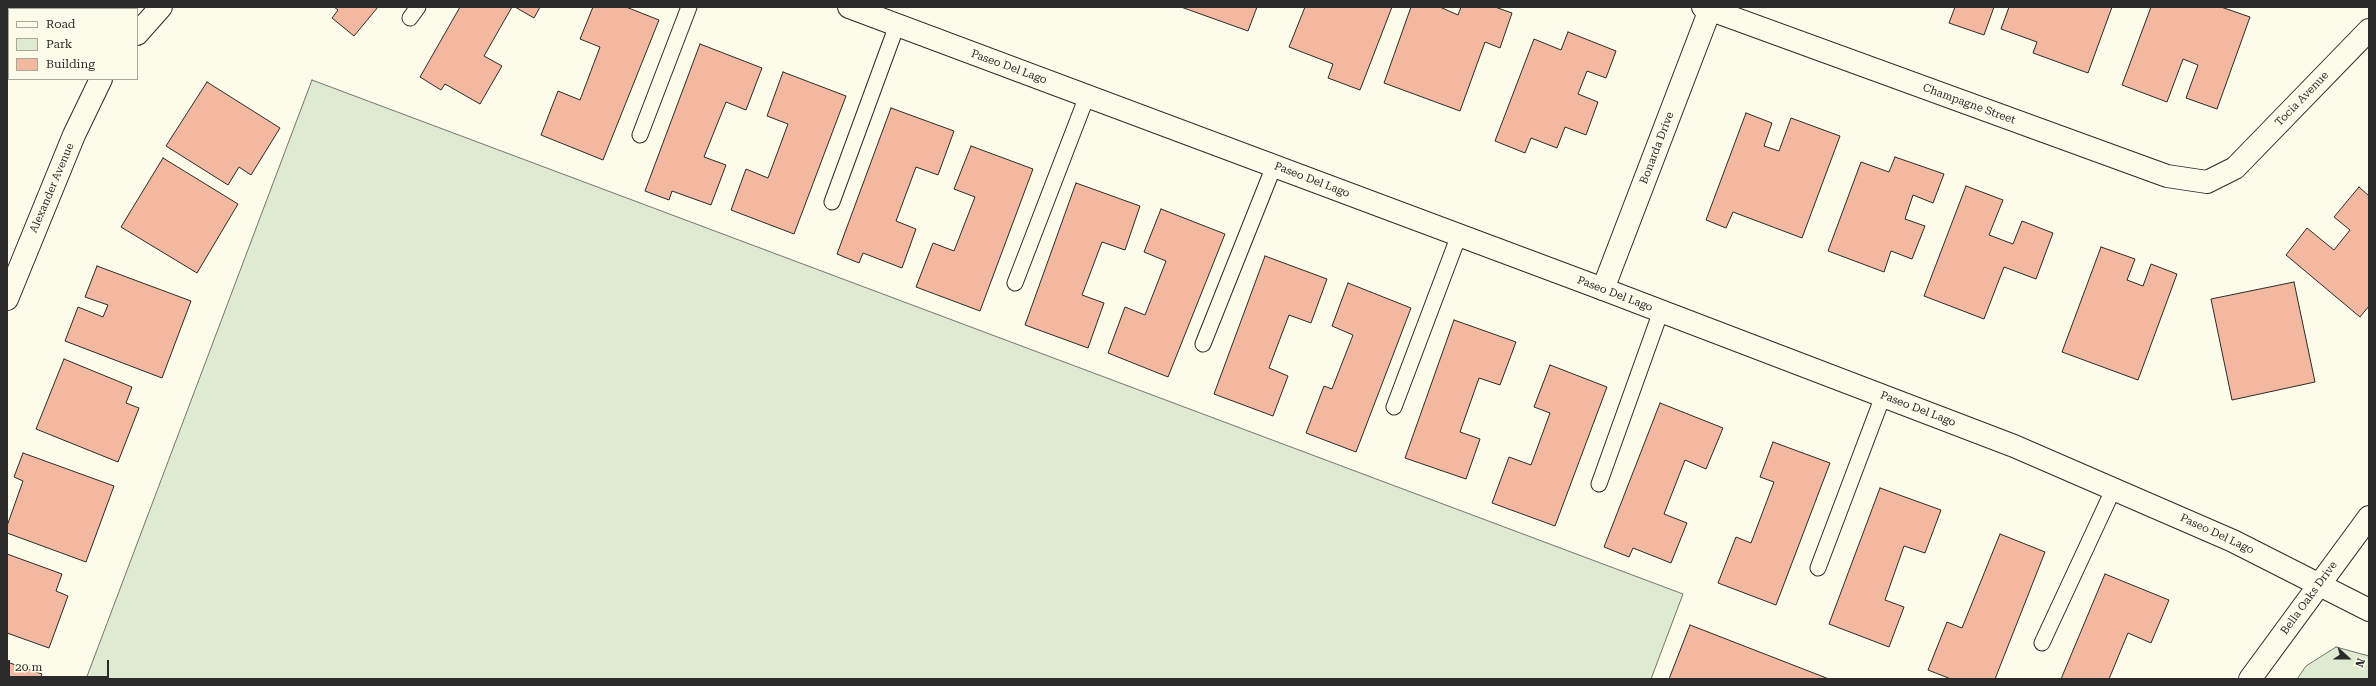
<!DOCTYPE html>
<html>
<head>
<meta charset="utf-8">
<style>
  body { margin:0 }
  #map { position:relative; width:2376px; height:686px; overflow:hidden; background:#fdfbea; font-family:"Roboto Serif",serif }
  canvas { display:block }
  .frame { position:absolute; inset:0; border:8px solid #2b2b2b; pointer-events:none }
  .legend { position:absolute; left:8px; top:8px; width:130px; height:72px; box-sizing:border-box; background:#fdfbea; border:1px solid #a9a89e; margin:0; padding:5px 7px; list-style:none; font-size:12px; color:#2b2b2b }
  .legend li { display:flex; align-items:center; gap:8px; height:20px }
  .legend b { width:20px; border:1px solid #a9a89e }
  .north { position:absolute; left:2328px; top:638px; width:40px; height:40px; -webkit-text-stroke:3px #fdfbea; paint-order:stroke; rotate:111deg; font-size:11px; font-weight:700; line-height:16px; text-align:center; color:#2b2b2b }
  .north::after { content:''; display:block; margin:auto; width:14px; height:18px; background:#2b2b2b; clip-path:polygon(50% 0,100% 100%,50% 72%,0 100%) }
  .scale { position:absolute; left:8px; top:660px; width:101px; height:18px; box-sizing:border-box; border:2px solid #2b2b2b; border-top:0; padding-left:5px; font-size:12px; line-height:14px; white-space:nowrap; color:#2b2b2b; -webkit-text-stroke:3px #fdfbea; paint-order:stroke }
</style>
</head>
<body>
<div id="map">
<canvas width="2376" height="686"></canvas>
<div class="frame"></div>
<ul class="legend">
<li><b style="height:5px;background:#fdfbea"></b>Road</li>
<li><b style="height:11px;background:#deebd1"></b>Park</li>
<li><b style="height:11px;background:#f2b8a0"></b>Building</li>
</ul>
<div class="north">N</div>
<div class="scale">20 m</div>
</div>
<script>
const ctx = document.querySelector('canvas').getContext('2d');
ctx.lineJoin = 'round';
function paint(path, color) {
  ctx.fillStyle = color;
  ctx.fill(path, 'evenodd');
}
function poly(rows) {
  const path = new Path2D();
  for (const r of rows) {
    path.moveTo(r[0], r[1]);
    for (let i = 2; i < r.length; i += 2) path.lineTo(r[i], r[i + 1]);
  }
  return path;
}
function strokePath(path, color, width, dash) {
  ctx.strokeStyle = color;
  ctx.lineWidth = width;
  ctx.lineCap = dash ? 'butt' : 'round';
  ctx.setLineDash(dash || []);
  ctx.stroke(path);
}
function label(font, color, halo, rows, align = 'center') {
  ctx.font = font + ' "Roboto Serif",serif';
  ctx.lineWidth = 3;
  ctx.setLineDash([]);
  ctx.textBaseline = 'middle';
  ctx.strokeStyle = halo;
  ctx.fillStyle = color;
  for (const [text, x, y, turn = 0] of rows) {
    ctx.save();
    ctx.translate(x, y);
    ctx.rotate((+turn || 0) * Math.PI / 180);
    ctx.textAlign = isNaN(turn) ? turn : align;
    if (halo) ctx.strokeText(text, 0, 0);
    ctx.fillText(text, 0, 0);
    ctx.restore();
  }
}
const green = poly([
  [312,80,1683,594,1651,679,86,679,312,80],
  [2336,647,2369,656,2369,679,2297,679,2306,666,2336,647]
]);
paint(green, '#deebd1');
strokePath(green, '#74746e', 1);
const building = poly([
  [334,7,378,7,354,36,332,18,338,10,334,7],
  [460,7,512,7,484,56,502,66,480,104,445,84,441,90,420,77,460,7],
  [515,7,540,7,534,18,515,7],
  [593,7,626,7,659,20,603,160,541,135,558,91,580,100,600,47,580,39,593,7],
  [1181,7,1257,7,1248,31,1181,7],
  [1305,7,1392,7,1360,90,1328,78,1333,64,1289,47,1305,7],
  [1411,7,1440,7,1458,15,1461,7,1495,7,1512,13,1500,48,1485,42,1460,111,1384,83,1411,7],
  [1955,7,1994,7,1984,35,1949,23,1955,7],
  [2009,7,2112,7,2088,73,2033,53,2037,42,2001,29,2009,7],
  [2151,7,2221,7,2250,17,2217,109,2186,98,2198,65,2183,59,2167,102,2122,85,2151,7],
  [1568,32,1616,51,1606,78,1587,71,1578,94,1598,102,1586,135,1565,127,1557,148,1531,138,1525,153,1495,141,1534,39,1561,50,1568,32],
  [700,44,762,68,746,110,726,102,704,157,726,165,711,205,672,191,669,200,645,191,700,44],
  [783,72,846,96,794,234,731,210,746,169,768,178,788,124,767,116,783,72],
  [207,82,280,128,251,175,239,167,228,185,166,146,207,82],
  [891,108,954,131,938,175,916,167,896,221,916,229,902,268,863,253,859,263,837,254,891,108],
  [1746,113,1772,123,1764,146,1779,151,1791,118,1840,136,1802,238,1733,212,1726,228,1706,220,1746,113],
  [971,146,1033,169,980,311,916,287,933,243,954,251,975,197,954,189,971,146],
  [1895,157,1944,174,1933,203,1913,195,1905,219,1925,226,1912,259,1891,251,1884,272,1828,251,1861,162,1889,172,1895,157],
  [163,158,238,204,197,273,121,227,163,158],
  [1076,183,1140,206,1125,250,1102,242,1082,295,1104,303,1088,348,1025,325,1076,183],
  [1966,186,2003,200,1989,235,2013,244,2022,221,2053,233,2036,279,2004,267,1984,319,1924,296,1966,186],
  [2359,187,2369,196,2369,306,2360,317,2286,255,2307,228,2334,250,2350,230,2334,217,2359,187],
  [1161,209,1225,234,1168,377,1108,353,1125,307,1145,315,1166,261,1144,252,1161,209],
  [2101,247,2135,259,2127,280,2143,286,2151,264,2177,274,2138,380,2062,352,2101,247],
  [1265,256,1327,279,1311,323,1289,315,1269,368,1288,376,1273,416,1214,394,1265,256],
  [97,266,191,301,162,378,65,341,78,307,103,317,108,305,85,297,97,266],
  [2294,282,2315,382,2232,400,2211,299,2294,282],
  [1348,283,1411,308,1356,452,1306,433,1324,386,1332,389,1353,335,1332,326,1348,283],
  [1454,320,1516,342,1500,385,1479,378,1460,432,1480,439,1466,479,1405,458,1454,320],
  [64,359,132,387,126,403,139,408,118,462,36,429,64,359],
  [1550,365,1607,387,1555,526,1492,503,1509,457,1531,465,1550,413,1534,407,1550,365],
  [1660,403,1723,428,1706,469,1685,460,1664,514,1687,523,1671,563,1633,548,1629,557,1604,547,1660,403],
  [1773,442,1830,463,1776,605,1718,583,1736,537,1751,543,1774,482,1760,477,1773,442],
  [23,453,114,486,86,562,7,533,7,526,23,481,14,477,23,453],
  [1880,488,1941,510,1925,553,1904,546,1885,600,1904,607,1889,647,1829,624,1880,488],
  [2000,534,2045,552,1995,679,1951,679,1928,670,1947,622,1962,628,2000,534],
  [7,554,62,574,56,591,68,596,49,648,7,633,7,554],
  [2105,574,2169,600,2151,643,2128,633,2109,679,2061,679,2105,574],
  [1690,625,1829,679,1669,679,1690,625],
  [7,662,42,674,40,679,7,679,7,662]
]);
paint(building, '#f2b8a0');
strokePath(building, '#2b2b2b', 1);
const service = poly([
  [410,18,418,7],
  [640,135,689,7],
  [832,202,897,25],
  [1015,283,1087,96],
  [1203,344,1274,166],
  [1394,407,1459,235],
  [1599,484,1661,311],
  [1818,568,1883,396],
  [2042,643,2114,488]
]);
const minor = poly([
  [13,7,16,9],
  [1703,7,2167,176,2207,182,2235,168,2369,30],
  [137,34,161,7],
  [1603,289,1711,7],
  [7,299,74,135,101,79],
  [2250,679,2369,517]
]);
const tertiary = poly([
  [849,7,1603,289,2014,446,2233,541,2369,610]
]);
strokePath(service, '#2b2b2b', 17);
strokePath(minor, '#2b2b2b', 24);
strokePath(tertiary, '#2b2b2b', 24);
strokePath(service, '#fdfbea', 15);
strokePath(minor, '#fdfbea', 22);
strokePath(tertiary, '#fdfbea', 22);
label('11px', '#2b2b2b', '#fdfbea', [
  ["Paseo Del Lago",1009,67,20],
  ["Tocia Avenue",2302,99,-46],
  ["Champagne Street",1969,104,20],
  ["Bonarda Drive",1657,148,-69],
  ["Paseo Del Lago",1312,180,21],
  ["Alexander Avenue",52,188,-67],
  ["Paseo Del Lago",1615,294,21],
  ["Paseo Del Lago",1918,409,21],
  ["Paseo Del Lago",2217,534,25],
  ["Bella Oaks Drive",2309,598,-54]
]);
</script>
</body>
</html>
